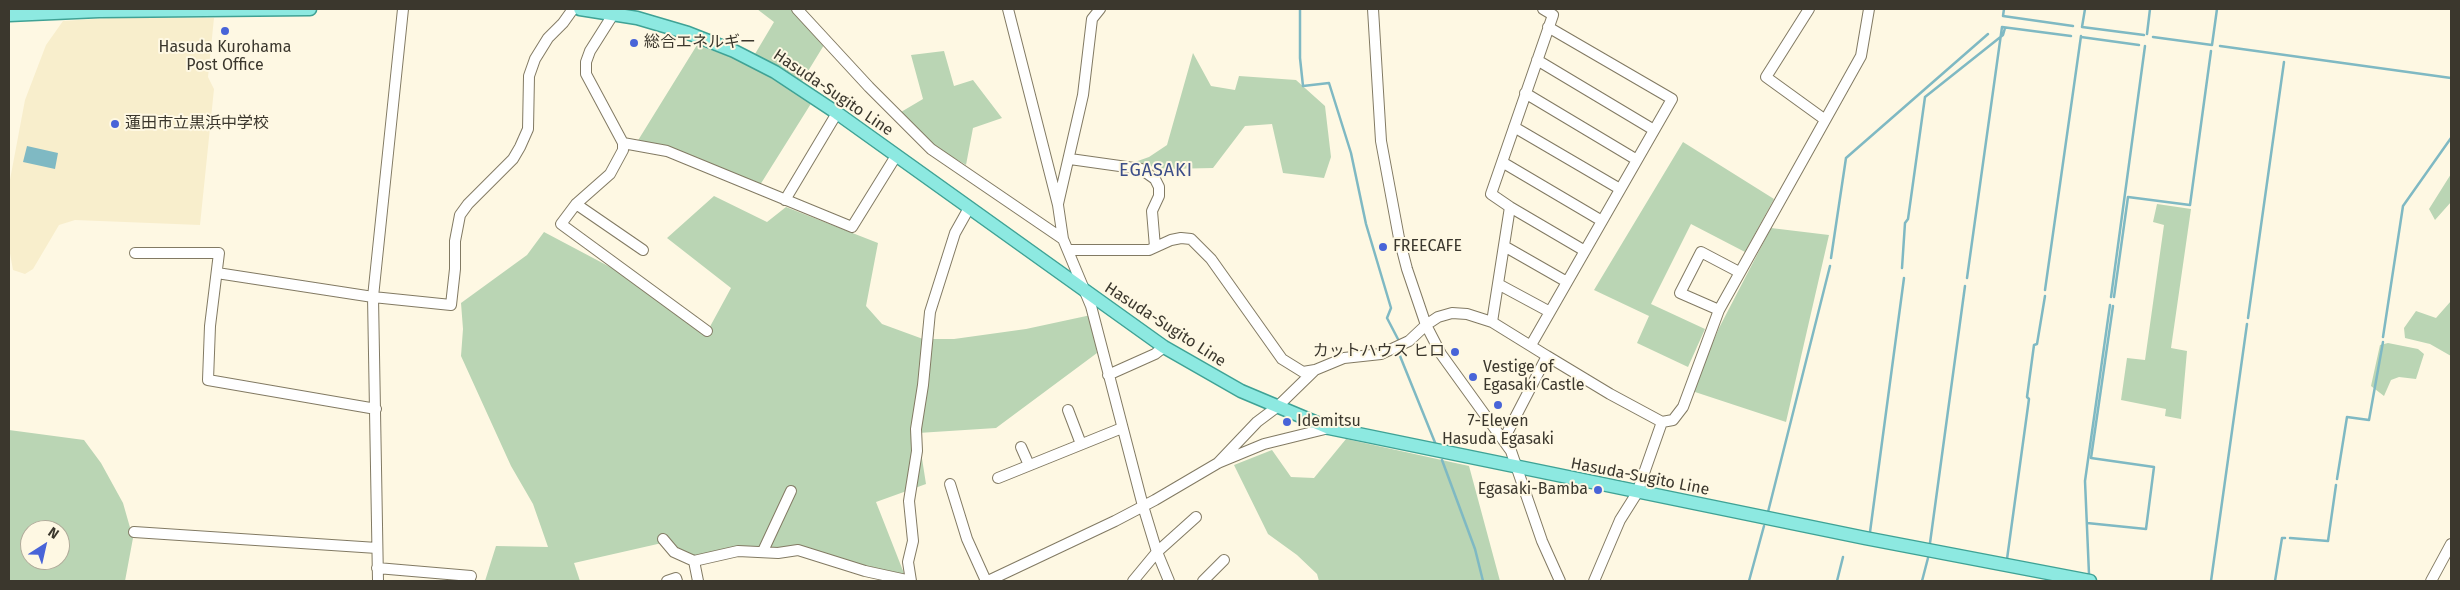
<!DOCTYPE html>
<html>
<head>
<meta charset="utf-8">
<style>
  body { margin:0 }
  #map { position:relative; width:2460px; height:590px; overflow:hidden; background:#fef8e3; font-family:"Fira Sans",sans-serif }
  canvas { display:block }
  .frame { position:absolute; inset:0; border:10px solid #3b372d; pointer-events:none }
  .north { position:absolute; left:20px; top:520px; width:50px; height:50px; box-sizing:border-box; background:#fef8e3; border:1px solid #b0ab9a; border-radius:50%; rotate:35deg; font-size:14px; font-weight:700; line-height:20px; text-align:center; color:#3b372d }
  .north::after { content:''; display:block; margin:auto; width:18px; height:22px; background:#4864d8; clip-path:polygon(50% 0,100% 100%,50% 72%,0 100%) }
</style>
</head>
<body>
<div id="map">
<canvas width="2460" height="590"></canvas>
<div class="frame"></div>
<div class="north">N</div>
</div>
<script>
const ctx = document.querySelector('canvas').getContext('2d');
ctx.lineJoin = 'round';
function paint(path, color) {
  ctx.fillStyle = color;
  ctx.fill(path, 'evenodd');
}
function poly(rows) {
  const path = new Path2D();
  for (const r of rows) {
    path.moveTo(r[0], r[1]);
    for (let i = 2; i < r.length; i += 2) path.lineTo(r[i], r[i + 1]);
  }
  return path;
}
function strokePath(path, color, width, dash) {
  ctx.strokeStyle = color;
  ctx.lineWidth = width;
  ctx.lineCap = dash ? 'butt' : 'round';
  ctx.setLineDash(dash || []);
  ctx.stroke(path);
}
function label(font, color, halo, rows, align = 'center') {
  ctx.font = font + ' "Fira Sans","Noto Sans JP",sans-serif';
  ctx.lineWidth = 4;
  ctx.setLineDash([]);
  ctx.textBaseline = 'middle';
  ctx.strokeStyle = halo;
  ctx.fillStyle = color;
  for (const [text, x, y, turn = 0] of rows) {
    ctx.save();
    ctx.translate(x, y);
    ctx.rotate((+turn || 0) * Math.PI / 180);
    ctx.textAlign = isNaN(turn) ? turn : align;
    if (halo) ctx.strokeText(text, 0, 0);
    ctx.fillText(text, 0, 0);
    ctx.restore();
  }
}
paint(poly([
  [125,17,214,18,208,77,214,89,200,225,75,220,59,225,33,269,25,274,13,270,9,248,9,185,25,100,46,45,63,21]
]), '#f8eecc');
paint(poly([
  [757,9,792,9,824,45,802,81,755,54,774,22],
  [697,45,742,61,812,102,760,185,637,142],
  [944,51,954,86,973,80,1002,118,973,128,966,165,932,145,901,112,923,99,911,55],
  [1193,53,1211,86,1235,90,1239,76,1296,80,1325,106,1331,157,1324,178,1283,173,1272,124,1245,126,1213,168,1167,169,1132,163,1149,157,1167,145],
  [1683,142,1774,199,1745,252,1691,224,1651,304,1705,329,1688,367,1637,343,1649,316,1594,290],
  [2451,174,2451,202,2435,220,2429,209],
  [714,196,767,222,786,207,878,243,866,306,882,324,923,339,954,339,1026,329,1091,315,1097,353,996,428,918,433,926,484,876,502,907,581,894,574,760,548,693,560,662,543,574,563,580,581,485,581,496,546,548,547,533,504,511,466,461,356,463,329,461,303,527,255,544,232,612,268,706,334,731,288,667,238],
  [2157,204,2191,209,2171,348,2187,351,2181,419,2165,416,2166,409,2121,400,2127,358,2145,360,2164,225,2153,222],
  [1771,228,1829,235,1786,422,1692,391,1719,328],
  [2451,301,2451,356,2430,344,2405,338,2404,328,2416,311,2436,318],
  [2388,343,2418,349,2424,354,2416,379,2399,377,2391,380,2384,396,2371,386,2380,345],
  [9,430,84,440,101,463,123,503,133,538,125,581,9,581],
  [30,530,60,530,60,560,30,560],
  [1346,439,1469,466,1500,581,1319,581,1317,574,1297,555,1268,534,1234,465,1272,450,1291,477,1314,478]
]), '#bad5b4');
paint(poly([
  [27,146,58,153,55,169,23,162]
]), '#7fb9c3');
strokePath(poly([
  [1300,9,1300,58,1303,86,1329,83,1351,153,1366,224,1391,308,1387,318,1400,343],
  [2004,9,2003,16,2073,26],
  [2085,9,2082,27,2144,35],
  [2147,34,2150,9],
  [2081,37,2139,45],
  [2153,37,2212,45,2217,9],
  [2220,46,2451,78],
  [1831,258,1846,158,1988,34],
  [1902,268,1905,223,1908,219,1925,97,2003,35,2005,28],
  [1967,278,2002,27,2071,36],
  [2045,290,2081,36],
  [2111,297,2145,46],
  [2114,297,2128,197,2190,205,2211,51],
  [2248,318,2284,62],
  [2383,337,2403,206,2451,138],
  [1400,351,1400,356,1436,445],
  [1442,460,1475,549,1483,581],
  [2337,479,2347,417,2369,420,2383,342],
  [1768,512,1830,266],
  [2087,523,2146,529,2154,467,2091,458,2113,306],
  [1870,532,1904,278],
  [2290,538,2328,541,2336,485],
  [1930,543,1965,286],
  [2007,559,2029,399,2027,397,2034,345,2037,344,2045,296],
  [2089,574,2085,481,2110,305],
  [1749,581,1764,526],
  [1837,581,1843,557],
  [1922,581,1928,558],
  [2211,581,2247,324],
  [2275,581,2282,538,2285,538]
]), '#7fb9c3', 2.5);
const minor = poly([
  [797,9,869,87,931,149,1063,239],
  [1008,9,1058,205,1063,239,1091,306,1143,506,1157,552,1169,581],
  [1373,9,1381,141,1399,238,1407,269,1426,325,1441,354,1511,451,1542,541,1560,581],
  [1543,9,1553,15,1491,194,1510,207,1585,251],
  [1809,9,1766,77,1824,119],
  [614,13,590,51,586,62,586,74,623,143,623,150,610,174,576,204,561,224,707,331],
  [1537,60,1654,130],
  [1525,93,1637,160],
  [1514,127,1620,189],
  [623,143,667,151,852,227,896,156],
  [1070,159,1141,169,1155,179,1159,187,1159,196,1152,211,1155,247],
  [1502,162,1602,221],
  [785,200,837,113],
  [576,204,643,250],
  [1058,204,1083,95,1092,19,1100,9],
  [1504,246,1567,282],
  [1069,250,1149,250,1171,240,1181,238,1191,239,1211,259,1282,359,1303,372,1315,370],
  [135,253,219,253,210,326,208,380,376,409],
  [217,273,373,297,451,305,455,269,455,241,460,215,468,204,513,159,520,147,528,129,529,76,535,59,548,38,563,23,573,9],
  [1498,284,1550,312],
  [1719,310,1680,293,1701,252,1739,272],
  [1492,322,1510,207],
  [1531,345,1672,99,1548,27],
  [1547,356,1610,394,1662,422,1673,420,1683,407,1719,310,1861,56,1869,9],
  [1108,375,1155,354,1164,347],
  [1068,410,1081,444],
  [1021,447,1029,465],
  [1218,463,1257,422,1277,407,1315,370,1344,358,1381,354,1409,341,1426,325,1438,317,1452,313,1467,314,1492,322,1547,356,1504,439],
  [998,478,1122,428],
  [950,484,967,539,986,581],
  [134,532,377,548],
  [663,539,674,552,694,561,698,581],
  [763,551,791,491],
  [694,561,738,551,778,553,798,550,865,571,911,581],
  [377,568,471,576,469,581],
  [378,581,373,297,403,9],
  [667,581,676,578,677,581],
  [911,581,908,562,913,541,909,501,917,451,916,429,923,385,930,312,955,233,969,208],
  [988,581,1115,521,1155,500,1218,463,1264,444,1329,428],
  [1133,581,1157,552,1196,517],
  [1203,581,1224,560],
  [1594,581,1620,520,1637,493,1662,422],
  [2431,581,2451,544]
]);
const major = poly([
  [580,9,637,18,688,33,734,51,775,72,837,113,1164,347,1241,391,1329,428,1865,538,2090,581],
  [9,15,99,11,310,9]
]);
strokePath(minor, '#827a63', 12);
strokePath(major, '#3fa295', 15);
strokePath(minor, '#fff', 10);
strokePath(major, '#8de9e1', 12);
for (const [x, y, r, color] of [
  [225,31,5,"#4864d8"],
  [634,43,5,"#4864d8"],
  [115,124,5,"#4864d8"],
  [1383,247,5,"#4864d8"],
  [1455,352,5,"#4864d8"],
  [1473,377,5,"#4864d8"],
  [1498,405,5,"#4864d8"],
  [1287,422,5,"#4864d8"],
  [1598,490,5,"#4864d8"]
]) {
  const dot = new Path2D();
  dot.arc(x, y, r, 0, 2 * Math.PI);
  ctx.fillStyle = color;
  ctx.fill(dot);
  strokePath(dot, '#fef8e3', 2);
}
label('16px', '#3b372d', '#fef8e3', [
  ["総合エネルギー",644,43],
  ["Hasuda Kurohama",225,48,"center"],
  ["Post Office",225,66,"center"],
  ["蓮田市立黒浜中学校",125,124],
  ["FREECAFE",1393,247],
  ["カットハウス ヒロ",1445,352,"right"],
  ["Vestige of",1483,368],
  ["Egasaki Castle",1483,386],
  ["Idemitsu",1297,422],
  ["7-Eleven",1498,422,"center"],
  ["Hasuda Egasaki",1498,440,"center"],
  ["Egasaki-Bamba",1588,490,"right"]
], 'left');
label('16px', '#3b372d', '#fef8e3', [
  ["Hasuda-Sugito Line",833,93,34],
  ["Hasuda-Sugito Line",1165,325,33],
  ["Hasuda-Sugito Line",1640,477,11]
]);
ctx.letterSpacing = '1px';
label('18px', '#3b4d88', '#fef8e3', [
  ["EGASAKI",1156,171]
]);
ctx.letterSpacing = '0px';
</script>
</body>
</html>
